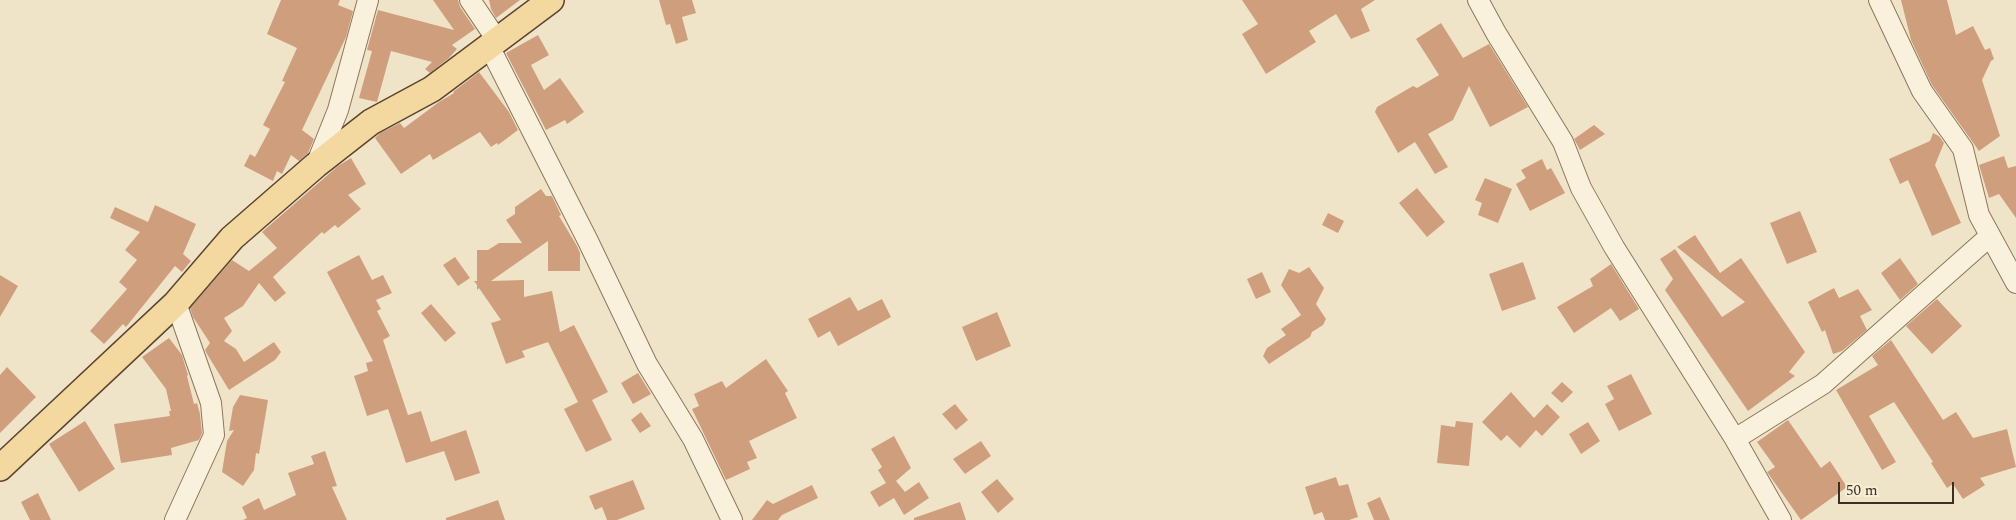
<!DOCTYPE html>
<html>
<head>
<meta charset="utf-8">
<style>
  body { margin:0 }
  #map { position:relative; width:2016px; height:520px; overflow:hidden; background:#f0e4c8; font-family:Spectral,serif }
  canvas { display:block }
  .scale { position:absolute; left:1838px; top:482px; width:116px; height:22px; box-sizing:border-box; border:2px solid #3d2e20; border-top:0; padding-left:6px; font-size:15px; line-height:18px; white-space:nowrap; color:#3d2e20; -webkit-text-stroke:4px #f7eed8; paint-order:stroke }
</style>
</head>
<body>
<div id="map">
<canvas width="2016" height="520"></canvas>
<div class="scale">50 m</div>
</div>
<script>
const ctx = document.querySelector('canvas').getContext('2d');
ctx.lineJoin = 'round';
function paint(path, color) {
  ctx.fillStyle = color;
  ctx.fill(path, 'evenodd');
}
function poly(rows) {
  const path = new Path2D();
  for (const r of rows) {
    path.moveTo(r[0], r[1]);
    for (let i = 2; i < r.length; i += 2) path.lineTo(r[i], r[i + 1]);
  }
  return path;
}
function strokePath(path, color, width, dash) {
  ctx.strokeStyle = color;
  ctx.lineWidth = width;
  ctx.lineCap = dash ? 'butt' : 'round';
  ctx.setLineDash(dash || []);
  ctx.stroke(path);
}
paint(poly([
  [281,0,340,0,338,5,353,11,346,37,302,130,314,139,308,153,299,161,291,155,282,174,277,171,273,181,244,166,250,154,255,157,270,129,263,125,285,82,282,81,297,48,267,34],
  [433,0,458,0,460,7,475,29,452,45,457,49,449,58,430,73,425,69,432,62,391,51,377,102,359,98,372,51,367,50,378,10,454,30],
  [489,0,520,0,496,18,491,9],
  [659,0,692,0,696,13,682,17,688,40,676,44,670,24,666,25],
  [1242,0,1375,0,1361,9,1370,31,1351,39,1336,14,1309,31,1316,42,1266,74,1242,34,1258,24],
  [1901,0,1947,0,1956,35,1973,26,1985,50,1990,48,1994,59,1991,61,1982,80,2000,136,1979,151,1932,85,1911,40],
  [1441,23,1463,58,1489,44,1528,107,1490,127,1469,86,1453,120,1428,134,1448,167,1435,174,1415,142,1398,153,1375,112,1377,107,1413,86,1417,88,1439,75,1416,39],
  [538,35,549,55,531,65,544,90,560,78,584,112,567,124,565,120,546,130,506,53],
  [479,72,509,112,518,130,498,145,497,143,491,147,480,132,433,160,430,154,401,174,375,138,380,133,400,123,404,128,439,102,454,93,453,92],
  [1594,125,1605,134,1580,150,1574,139],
  [1933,133,1939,136,1944,143,1935,165,1961,223,1932,236,1908,180,1900,184,1889,159,1930,141],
  [2004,156,2008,168,2016,166,2016,218,1999,194,1989,198,1979,165],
  [351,158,366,184,348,195,361,209,338,228,335,225,324,234,322,232,273,277,286,293,275,302,259,283,243,306,224,318,232,331,224,341,236,349,244,362,274,342,281,352,275,360,229,390,207,354,205,350,210,343,193,317,190,308,232,260,249,271,277,248,262,232,338,166],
  [1542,159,1547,170,1551,168,1565,193,1530,211,1516,184,1526,178,1521,170],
  [1485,178,1512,189,1498,223,1478,215,1482,203,1475,200],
  [1417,188,1445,222,1427,237,1399,203],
  [541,189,546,196,552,196,561,215,559,216,577,246,580,253,580,271,548,271,548,241,491,281,524,280,524,297,552,291,560,332,574,325,608,392,592,400,612,440,586,452,564,409,578,402,548,342,522,351,525,357,506,364,491,323,501,320,479,288,477,290,477,285,474,281,477,281,477,250,488,250,499,243,522,243,506,220,515,214,515,207],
  [155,205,196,224,183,254,191,261,182,272,175,266,126,327,123,324,104,344,90,331,127,289,119,282,137,260,125,250,140,232,110,218,115,207,148,222],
  [1800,211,1817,252,1787,264,1770,223],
  [1328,213,1344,221,1338,233,1322,225],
  [1695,235,1720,273,1741,258,1805,352,1789,372,1795,376,1748,411,1665,290,1673,279,1660,259,1675,249,1722,317,1745,302,1677,247],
  [359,255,372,280,383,275,392,293,376,300,381,309,377,311,390,336,383,340,408,415,421,411,431,442,466,430,480,473,455,481,444,451,406,463,388,409,367,416,354,376,368,371,366,363,373,361,327,272],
  [455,257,470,278,458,286,443,265],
  [1900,258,1918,284,1900,300,1881,273],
  [1523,262,1536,299,1502,311,1489,274],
  [1611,264,1639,309,1620,321,1611,308,1574,333,1557,307,1593,286,1590,279],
  [1309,267,1324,288,1316,304,1326,319,1323,325,1312,332,1310,337,1269,364,1263,356,1267,348,1286,335,1281,329,1301,315,1281,285,1289,269,1299,273],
  [1262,272,1271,292,1256,299,1247,279],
  [0,275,18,286,0,317],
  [1834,288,1839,298,1858,289,1872,310,1860,316,1867,330,1842,351,1833,354,1825,330,1822,332,1808,302],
  [850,297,858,311,882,299,891,317,838,346,830,331,818,338,808,319],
  [1937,299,1962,326,1932,354,1906,326],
  [431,304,456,333,445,342,421,313],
  [997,312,1011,346,976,361,962,327],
  [169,338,182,355,188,375,187,376,194,404,197,403,200,414,202,433,199,440,171,448,172,455,121,463,114,424,170,416,169,411,171,411,166,389,142,357],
  [1891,340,1943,420,1956,412,1973,438,2007,429,2016,467,1980,478,1985,485,1963,499,1953,484,1947,488,1931,463,1933,462,1894,402,1869,416,1896,462,1882,470,1836,390,1878,365,1872,356],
  [766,359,788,391,785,393,797,418,749,441,757,458,747,462,750,469,726,480,692,409,699,406,694,394,722,381,726,388],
  [7,367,36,397,0,433,0,375],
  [638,373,651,394,633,404,621,383],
  [1631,374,1652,414,1619,431,1605,404,1614,399,1607,386],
  [1562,382,1573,392,1562,403,1551,393],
  [1511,392,1534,418,1547,404,1560,417,1542,436,1536,430,1520,448,1507,435,1501,441,1482,422],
  [240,395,268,400,259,454,256,453,254,470,243,486,222,472,227,441,234,430,229,431,233,407],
  [955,404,968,420,956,430,942,414],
  [641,412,651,426,640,433,631,420],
  [1788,420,1821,468,1830,461,1847,487,1801,520,1767,472,1775,467,1757,442],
  [85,421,115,469,79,492,49,444],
  [1456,421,1473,423,1469,466,1437,463,1441,425,1455,427],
  [1588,422,1600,441,1581,454,1569,434],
  [894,436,911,468,896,481,905,492,919,482,929,498,904,515,894,498,879,507,870,492,886,483,878,470,882,467,871,449],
  [981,441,991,456,965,474,953,459],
  [325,451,337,486,332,487,347,520,243,520,247,518,242,507,259,498,264,510,296,495,288,473,314,464,311,456],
  [1336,477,1339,486,1348,484,1358,517,1349,520,1325,520,1322,512,1314,515,1305,487],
  [997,479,1014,499,998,513,981,492],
  [633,480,645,509,617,520,607,520,602,507,595,510,589,496],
  [812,485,818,498,782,515,778,520,752,520,767,500,773,504],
  [38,493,51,520,30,520,21,502],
  [1380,497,1390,520,1374,520,1367,503],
  [498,500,505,520,446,520,446,518],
  [960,502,966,520,914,520,914,518]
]), '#cf9f7d');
const minor = poly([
  [470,0,497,40],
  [1478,0,1496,33,1563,142,1581,188,1614,247,1735,439,1781,520],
  [1879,0,1922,91,1963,149,1979,215,2016,283],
  [489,46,588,241,647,364,693,439,732,520],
  [316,165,338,110,368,0],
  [1735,439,1823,384,1990,236],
  [175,520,214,435,211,403,176,303]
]);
const major = poly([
  [0,468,176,303,232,238,316,165,371,122,432,89,551,0]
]);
strokePath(minor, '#8d765c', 22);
strokePath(major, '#5b4430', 28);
strokePath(minor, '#faf1dc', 20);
strokePath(major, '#f3d9a0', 25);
</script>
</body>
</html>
